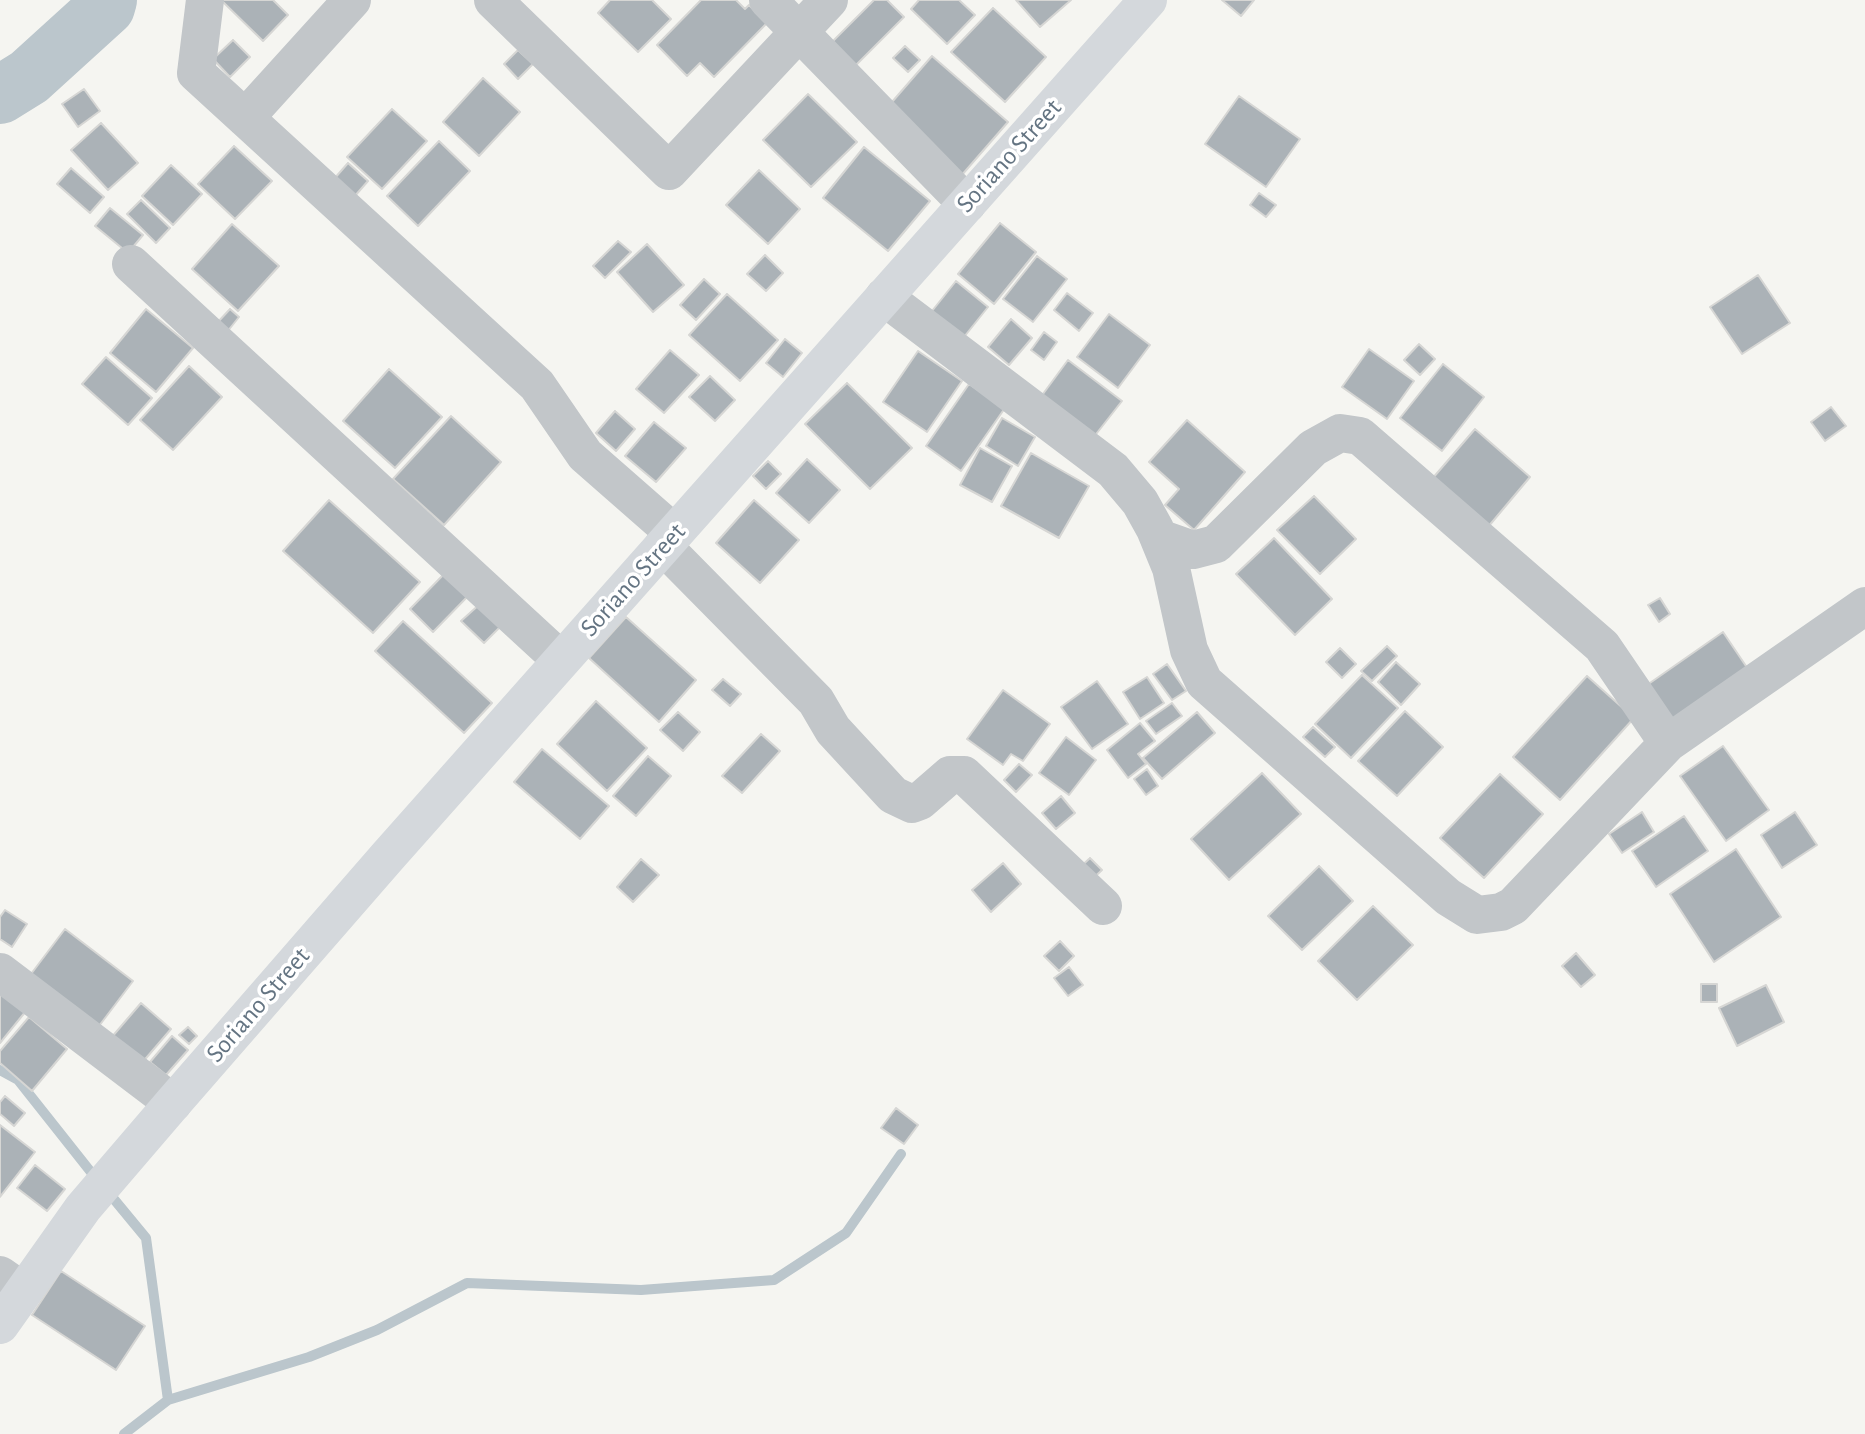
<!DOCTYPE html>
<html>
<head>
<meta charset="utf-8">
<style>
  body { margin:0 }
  canvas { display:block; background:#f5f5f1 }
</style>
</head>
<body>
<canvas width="1865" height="1434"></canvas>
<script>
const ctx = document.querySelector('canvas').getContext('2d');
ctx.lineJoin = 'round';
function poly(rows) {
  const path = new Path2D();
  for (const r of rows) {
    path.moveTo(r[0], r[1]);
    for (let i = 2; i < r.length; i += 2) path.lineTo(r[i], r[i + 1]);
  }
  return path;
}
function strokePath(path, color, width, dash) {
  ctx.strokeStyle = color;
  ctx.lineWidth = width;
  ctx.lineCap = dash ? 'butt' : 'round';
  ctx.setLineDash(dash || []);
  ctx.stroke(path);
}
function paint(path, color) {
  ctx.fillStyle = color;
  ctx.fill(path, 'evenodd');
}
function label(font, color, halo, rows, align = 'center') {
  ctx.font = font + ' "Alegreya Sans",sans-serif';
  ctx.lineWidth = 7;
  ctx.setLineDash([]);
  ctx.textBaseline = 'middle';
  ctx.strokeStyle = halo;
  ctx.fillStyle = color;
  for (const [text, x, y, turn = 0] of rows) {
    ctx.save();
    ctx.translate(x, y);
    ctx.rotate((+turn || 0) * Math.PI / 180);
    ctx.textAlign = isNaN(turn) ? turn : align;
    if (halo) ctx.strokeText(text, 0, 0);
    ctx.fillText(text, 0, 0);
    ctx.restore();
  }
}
strokePath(poly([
  [0,1070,18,1080,98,1181],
  [108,1192,146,1238,168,1400],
  [124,1434,168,1400,309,1357,377,1330,467,1283,641,1290,774,1280,846,1233,901,1154]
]), '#bbc6cc', 10);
strokePath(poly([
  [0,95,29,77,106,7,108,0]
]), '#bbc6cc', 58);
const building = poly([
  [221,0,273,0,288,15,263,41,221,0],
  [610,0,652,0,671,19,638,52,598,13,610,0],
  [701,0,736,0,745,9,749,5,767,23,714,77,700,63,687,76,657,45,701,0],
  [874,0,887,0,904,17,855,66,832,42,874,0],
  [919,0,959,0,975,15,947,44,911,9,919,0],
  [1016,0,1071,0,1040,27,1016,0],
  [1222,0,1254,0,1241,16,1222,0],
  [993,8,1046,57,1005,102,951,52,993,8],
  [233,40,250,57,230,77,213,59,233,40],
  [905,46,920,60,908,72,893,58,905,46],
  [518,50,533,64,518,79,504,64,518,50],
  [932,56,1008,122,961,176,885,110,932,56],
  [483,78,520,112,479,156,443,122,483,78],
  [84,89,100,111,78,127,62,104,84,89],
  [808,94,857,142,811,187,763,140,808,94],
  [1239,96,1300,139,1266,187,1205,144,1239,96],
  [392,109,427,141,382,189,347,157,392,109],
  [101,123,138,163,108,190,71,150,101,123],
  [439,141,470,171,418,226,387,196,439,141],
  [234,146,272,181,235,219,198,184,234,146],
  [864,147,930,201,888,251,823,198,864,147],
  [348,163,368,181,354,197,334,179,348,163],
  [171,165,202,194,173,225,142,196,171,165],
  [71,168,104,197,90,213,57,184,71,168],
  [759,170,800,209,768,244,726,205,759,170],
  [1259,193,1276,205,1266,217,1250,205,1259,193],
  [141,200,170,228,156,243,127,214,141,200],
  [110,208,143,235,128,253,95,226,110,208],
  [1000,223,1036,252,994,304,958,274,1000,223],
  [232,224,279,266,238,311,192,269,232,224],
  [618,241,631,252,605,278,593,266,618,241],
  [647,244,684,285,653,312,617,272,647,244],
  [765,255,783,273,766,291,747,274,765,255],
  [1037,256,1067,279,1033,322,1003,299,1037,256],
  [1758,275,1790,323,1742,354,1710,307,1758,275],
  [704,279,720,294,696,320,680,305,704,279],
  [956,281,988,307,960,342,928,316,956,281],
  [1067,293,1093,313,1079,331,1054,310,1067,293],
  [727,294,778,340,740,381,689,335,727,294],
  [146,309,193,348,156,392,110,353,146,309],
  [230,309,239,317,227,332,217,323,230,309],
  [1109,314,1150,345,1118,388,1077,357,1109,314],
  [1011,319,1032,338,1009,365,988,347,1011,319],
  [1044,332,1057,342,1044,360,1031,350,1044,332],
  [785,339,802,353,783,377,766,363,785,339],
  [1419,344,1435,359,1420,375,1404,360,1419,344],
  [1369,349,1414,381,1387,419,1342,387,1369,349],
  [670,350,699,375,664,413,636,389,670,350],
  [918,351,962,381,927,432,883,402,918,351],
  [106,357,152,398,128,425,82,384,106,357],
  [1068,360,1122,401,1093,438,1040,398,1068,360],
  [1443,364,1484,397,1442,451,1400,418,1443,364],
  [189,366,222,397,173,450,140,420,189,366],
  [389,369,442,417,395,468,343,421,389,369],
  [710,376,735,400,715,421,689,397,710,376],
  [847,383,912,448,870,489,805,424,847,383],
  [969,384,1005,408,961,471,926,446,969,384],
  [1831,407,1846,426,1825,441,1811,422,1831,407],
  [615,411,635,429,616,451,596,433,615,411],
  [451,416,501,462,444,525,393,479,451,416],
  [1002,418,1035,437,1018,466,986,446,1002,418],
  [1187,420,1245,472,1194,530,1165,505,1179,489,1149,462,1187,420],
  [654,422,686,448,656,482,625,456,654,422],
  [1475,429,1530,477,1488,527,1432,479,1475,429],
  [980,448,1012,466,992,502,960,485,980,448],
  [1031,453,1089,486,1059,538,1001,506,1031,453],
  [807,459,840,490,809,523,776,493,807,459],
  [768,461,781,474,766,489,753,476,768,461],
  [1314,496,1356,539,1320,574,1277,530,1314,496],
  [329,500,420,582,373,633,283,551,329,500],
  [754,500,799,540,760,583,716,543,754,500],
  [1274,538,1332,599,1295,635,1236,574,1274,538],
  [447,571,470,594,433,632,410,609,447,571],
  [1660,598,1670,614,1659,622,1648,605,1660,598],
  [481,603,503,624,484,643,461,621,481,603],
  [626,617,696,680,659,722,589,658,626,617],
  [403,621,492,703,464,733,375,651,403,621],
  [1723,632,1750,672,1674,724,1647,685,1723,632],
  [1387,646,1397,656,1372,681,1361,671,1387,646],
  [1340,648,1356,664,1342,678,1326,662,1340,648],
  [1396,662,1420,684,1401,705,1378,682,1396,662],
  [1167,664,1186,691,1172,700,1153,674,1167,664],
  [1362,675,1398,708,1351,758,1315,724,1362,675],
  [1587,676,1634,718,1560,800,1513,757,1587,676],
  [1147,677,1164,703,1140,719,1123,692,1147,677],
  [723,679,741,694,730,706,712,690,723,679],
  [1097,681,1128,724,1092,749,1061,707,1097,681],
  [1003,690,1050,724,1023,761,1011,754,1003,765,967,739,1003,690],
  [596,701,647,748,607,791,557,744,596,701],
  [1172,703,1182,716,1156,734,1146,721,1172,703],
  [1405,711,1443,747,1397,796,1358,761,1405,711],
  [678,712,700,732,683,751,660,730,678,712],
  [1197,712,1215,733,1162,779,1143,758,1197,712],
  [1140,723,1155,741,1138,754,1146,764,1128,778,1107,750,1140,723],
  [1313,727,1335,747,1325,757,1303,737,1313,727],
  [761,734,780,751,742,793,722,776,761,734],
  [1066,737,1096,760,1069,795,1039,773,1066,737],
  [1723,746,1769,810,1726,841,1680,776,1723,746],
  [542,749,609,806,580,839,514,782,542,749],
  [648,756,671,776,636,816,613,796,648,756],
  [1019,764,1032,775,1016,792,1004,780,1019,764],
  [1147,769,1158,786,1146,795,1134,779,1147,769],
  [1262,773,1301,814,1229,880,1191,839,1262,773],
  [1500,774,1543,814,1484,878,1440,838,1500,774],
  [1061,796,1075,813,1056,829,1042,813,1061,796],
  [1642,812,1654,832,1622,853,1609,834,1642,812],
  [1795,812,1817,845,1782,868,1761,835,1795,812],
  [1684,816,1708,851,1656,887,1632,851,1684,816],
  [1736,849,1781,917,1714,962,1670,894,1736,849],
  [1090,858,1102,870,1085,886,1073,874,1090,858],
  [641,859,659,875,633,902,617,887,641,859],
  [1003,863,1021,884,991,912,972,890,1003,863],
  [1319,866,1353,901,1302,950,1268,916,1319,866],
  [1373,906,1413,945,1357,1000,1318,961,1373,906],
  [5,910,27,924,12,947,0,939,0,917,5,910],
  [65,929,133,981,99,1026,31,974,65,929],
  [1060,941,1074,956,1059,971,1044,956,1060,941],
  [1576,953,1595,975,1581,987,1562,966,1576,953],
  [1069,967,1083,985,1068,996,1054,978,1069,967],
  [1701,984,1717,984,1717,1002,1701,1002,1701,984],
  [1766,985,1784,1022,1737,1046,1719,1008,1766,985],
  [0,989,26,1011,0,1043,0,989],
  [141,1003,171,1029,141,1064,111,1038,141,1003],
  [29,1017,67,1049,32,1091,0,1063,0,1051,29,1017],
  [188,1027,197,1036,189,1044,179,1035,188,1027],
  [172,1036,188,1050,166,1075,150,1062,172,1036],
  [5,1096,25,1113,14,1126,0,1114,0,1102,5,1096],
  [896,1108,918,1125,904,1144,881,1128,896,1108],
  [0,1125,35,1152,0,1197,0,1125],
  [35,1165,65,1189,47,1211,17,1188,35,1165],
  [61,1271,145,1326,116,1370,32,1315,61,1271]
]);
paint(building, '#abb2b7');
strokePath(building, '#d6d6d4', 2);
strokePath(poly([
  [205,0,196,73,537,385,585,455,674,533],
  [493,0,669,171,829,0],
  [768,0,967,204],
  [245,118,352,0],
  [131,264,561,660],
  [884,297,1113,470,1140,502,1155,529,1171,568,1189,650,1204,682,1448,897,1477,915,1501,912,1513,906,1668,743,1865,606],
  [1159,538,1193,550,1216,544,1313,448,1340,433,1360,436,1602,646,1668,743],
  [663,546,816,701,833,730,893,795,912,804,920,801,950,775,964,775,1103,906],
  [0,972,173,1103],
  [0,1275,23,1291]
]), '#c2c6c9', 38);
strokePath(poly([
  [0,1325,83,1208,173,1103,388,856,1148,0]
]), '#d4d8dc', 38);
label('26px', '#647482', '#fff', [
  ["Soriano Street",1009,156,-48],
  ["Soriano Street",633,580,-48],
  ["Soriano Street",258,1005,-49]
]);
</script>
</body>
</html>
